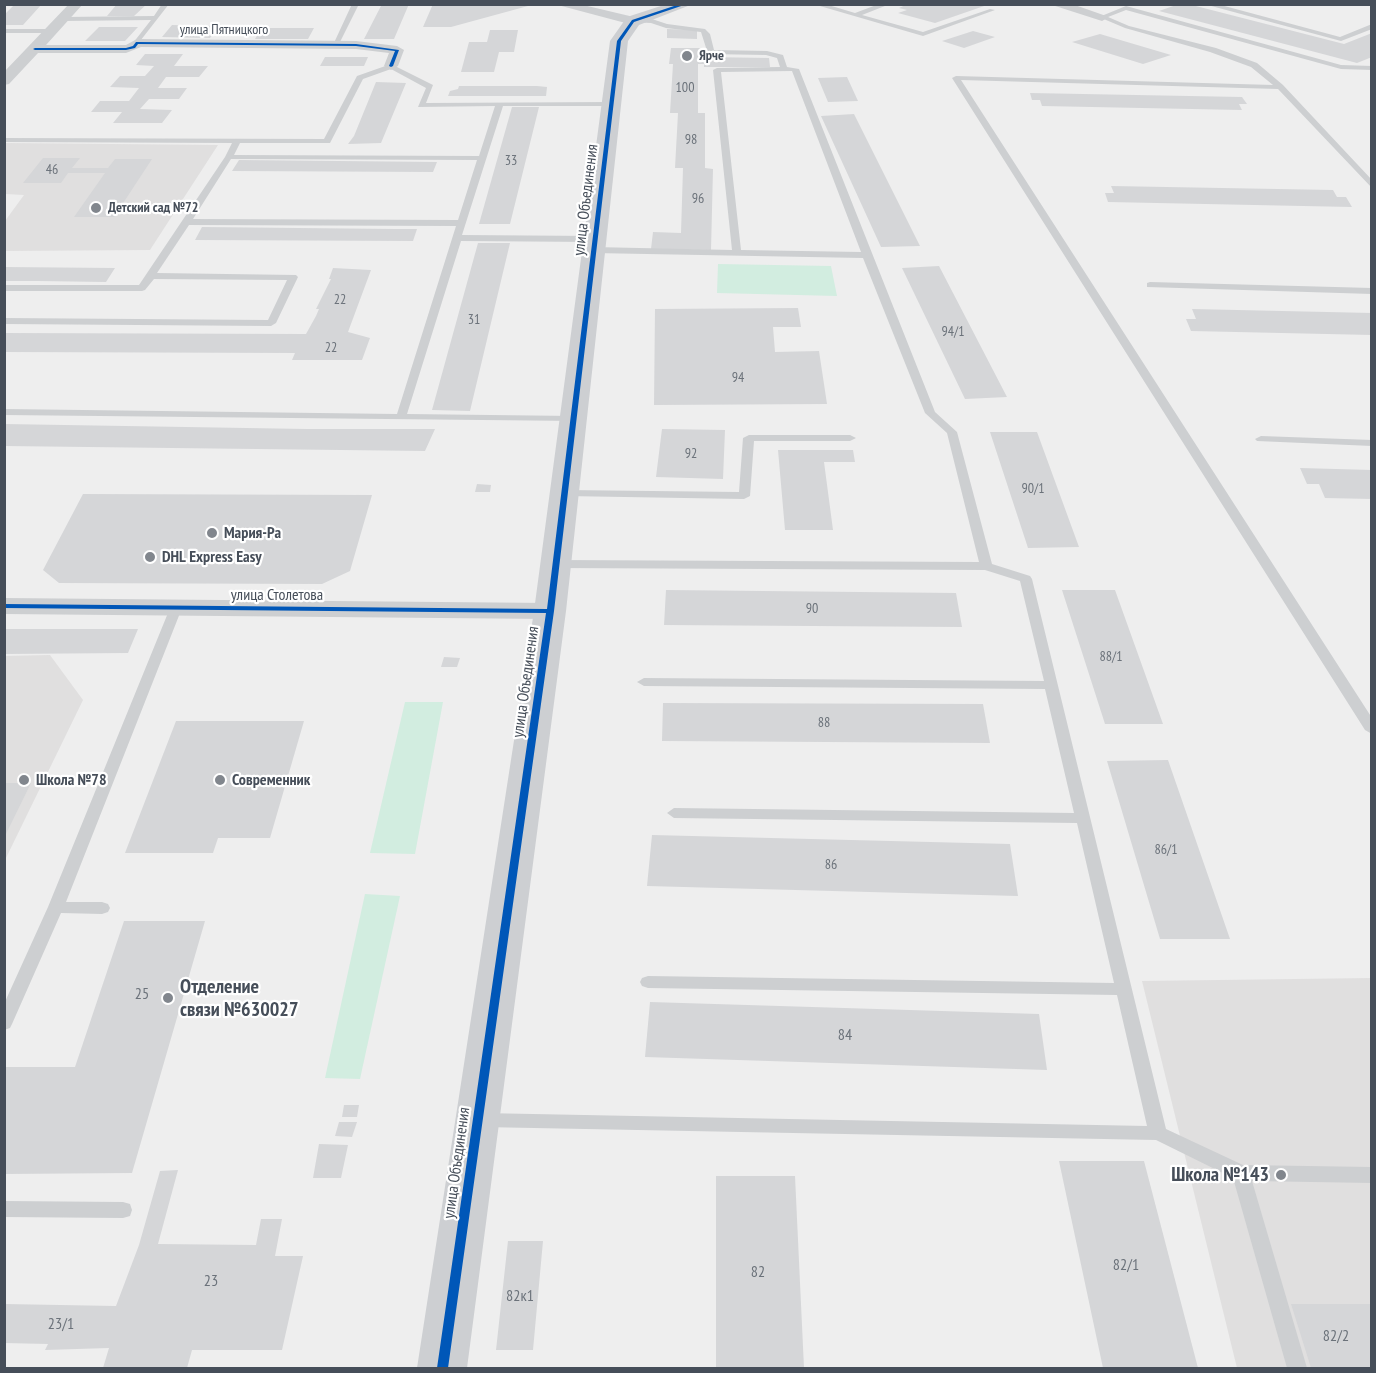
<!DOCTYPE html>
<html>
<head>
<meta charset="utf-8">
<style>
  body { margin:0 }
  #map { position:relative; width:1376px; height:1373px; overflow:hidden; background:#eee; font-family:"PT Sans Narrow",sans-serif }
  canvas { display:block }
  .frame { position:absolute; inset:0; border:6px solid #464e59; pointer-events:none }
</style>
</head>
<body>
<div id="map">
<canvas width="1376" height="1373"></canvas>
<div class="frame"></div>
</div>
<script>
const ctx = document.querySelector('canvas').getContext('2d');
ctx.lineJoin = 'round';
function paint(path, color) {
  ctx.fillStyle = color;
  ctx.fill(path, 'evenodd');
}
function poly(rows) {
  const path = new Path2D();
  for (const r of rows) {
    path.moveTo(r[0], r[1]);
    for (let i = 2; i < r.length; i += 2) path.lineTo(r[i], r[i + 1]);
  }
  return path;
}
function strokePath(path, color, width, dash) {
  ctx.strokeStyle = color;
  ctx.lineWidth = width;
  ctx.lineCap = dash ? 'butt' : 'round';
  ctx.setLineDash(dash || []);
  ctx.stroke(path);
}
function label(font, color, halo, rows, align = 'center') {
  ctx.font = font + ' "PT Sans Narrow",sans-serif';
  ctx.lineWidth = 4.5;
  ctx.setLineDash([]);
  ctx.textBaseline = 'middle';
  ctx.strokeStyle = halo;
  ctx.fillStyle = color;
  for (const [text, x, y, turn = 0] of rows) {
    ctx.save();
    ctx.translate(x, y);
    ctx.rotate((+turn || 0) * Math.PI / 180);
    ctx.textAlign = isNaN(turn) ? turn : align;
    if (halo) ctx.strokeText(text, 0, 0);
    ctx.fillText(text, 0, 0);
    ctx.restore();
  }
}
paint(poly([
  [5,143,218,145,150,250,5,251,5,221,24,195,5,194],
  [50,655,83,700,5,860,5,656],
  [1371,978,1371,1368,1237,1368,1142,981]
]), '#e0dfdf');
paint(poly([
  [718,264,831,266,837,296,717,293],
  [405,702,443,702,415,854,370,853],
  [365,894,400,896,360,1079,325,1078]
]), '#d2ede0');
paint(poly([
  [15,4,42,4,23,25,4,25,4,15],
  [117,4,147,4,134,16,107,16],
  [382,4,409,4,394,39,364,39],
  [433,4,524,4,528,6,451,27,423,27],
  [908,4,987,4,987,5,935,23,898,13,907,10,899,8],
  [1179,4,1188,4,1344,44,1372,33,1372,57,1357,63,1159,11],
  [172,25,219,26,210,38,162,37],
  [99,27,138,27,125,41,85,41],
  [262,28,314,28,308,39,255,39],
  [667,29,697,30,697,39,667,38],
  [490,30,518,30,514,52,499,52,494,72,461,72,469,42,487,42],
  [973,31,995,37,964,48,942,41],
  [1100,34,1171,55,1143,64,1072,42],
  [671,48,704,48,704,57,769,58,770,67,704,67,704,64,698,64,698,113,705,113,705,168,713,169,711,250,651,249,653,232,681,233,683,168,675,168,678,113,670,113,673,64,669,64],
  [145,54,183,54,174,66,208,66,199,77,166,77,158,88,187,88,179,99,149,99,140,109,172,110,162,123,113,123,122,112,91,112,100,101,129,101,139,88,110,87,120,76,145,76,154,66,136,65],
  [325,57,368,57,364,66,320,66],
  [847,77,858,101,828,102,818,78],
  [376,82,406,83,381,143,348,144,354,136],
  [459,86,537,86,547,87,546,96,448,96,450,91,458,89],
  [1030,93,1242,97,1247,104,1239,104,1242,110,1042,106,1040,100,1032,100],
  [512,107,539,107,510,224,479,224],
  [854,114,920,246,881,247,821,116],
  [43,158,80,158,72,168,108,168,115,159,152,159,114,217,74,217,105,173,68,173,61,183,23,183],
  [239,160,437,162,433,172,232,171],
  [1111,186,1333,190,1337,197,1346,197,1352,207,1108,202,1105,193,1114,193],
  [202,227,395,229,417,229,413,241,195,240],
  [478,243,510,243,470,411,432,410],
  [939,266,1007,397,965,399,902,268],
  [4,267,115,268,106,282,38,281,4,281],
  [333,268,371,270,348,332,370,338,362,360,292,360,295,353,4,352,4,333,306,334,316,316,319,309,316,309,331,279,329,279],
  [798,308,801,327,773,327,775,352,819,351,827,404,654,405,655,309],
  [1192,309,1372,313,1372,335,1191,331,1186,319,1196,319],
  [4,424,307,429,435,429,425,451,4,446],
  [662,429,725,430,723,479,656,477],
  [990,432,1037,432,1079,547,1028,548],
  [778,450,853,450,855,462,824,462,833,530,785,530],
  [1300,468,1372,470,1372,499,1325,498,1319,484,1307,484],
  [477,484,491,485,490,492,475,492],
  [83,494,372,495,350,571,322,584,59,583,43,570],
  [666,590,956,593,962,627,664,625],
  [1062,590,1115,590,1163,724,1105,724],
  [4,629,138,629,128,653,4,654],
  [444,657,460,658,457,667,441,667],
  [663,703,983,704,990,743,662,741],
  [176,721,304,721,270,838,218,838,213,853,125,853],
  [1168,760,1230,939,1160,939,1107,761],
  [4,783,31,783,4,838],
  [652,835,1010,844,1018,896,647,886],
  [124,921,205,921,132,1173,4,1174,4,1067,75,1067],
  [650,1002,1039,1014,1047,1070,645,1057],
  [344,1105,359,1105,357,1117,342,1117],
  [339,1122,357,1122,352,1137,335,1136],
  [319,1144,348,1145,341,1178,313,1178],
  [1059,1161,1144,1161,1198,1368,1103,1368],
  [178,1170,158,1244,256,1245,261,1219,282,1219,275,1256,303,1256,282,1350,192,1350,187,1368,103,1368,109,1348,45,1350,48,1344,4,1343,4,1304,116,1306,139,1245,160,1171],
  [716,1176,795,1176,804,1368,716,1368],
  [508,1241,543,1241,533,1350,496,1350],
  [1291,1304,1372,1304,1372,1368,1311,1368]
]), '#d5d6d8');
paint(poly([
  [162,4,169,4,137,45,133,43,151,20,63,21,60,19,63,17,154,16,162,4],
  [352,4,359,4,339,44,333,45,352,4],
  [813,4,825,4,855,13,879,4,890,4,862,15,923,32,990,9,995,10,923,36,813,4],
  [1204,4,1217,4,1340,37,1372,24,1372,29,1341,41,1204,4],
  [1126,6,1341,65,1372,66,1372,70,1341,69,1126,10,1108,17,1129,26,1216,48,1257,63,1283,85,1372,180,1372,188,1278,89,961,80,1372,718,1372,734,1365,730,952,78,956,76,1273,85,1251,67,1210,52,1125,28,1099,17,1126,6],
  [633,19,652,19,667,24,705,29,710,34,714,50,767,51,783,55,787,67,799,69,935,412,957,432,992,564,1030,576,1032,579,1166,1129,1243,1165,1372,1167,1372,1183,1252,1181,1307,1368,1287,1368,1233,1178,1156,1140,482,1127,476,1125,473,1120,476,1115,482,1113,1147,1126,1117,995,648,988,642,986,640,982,642,978,648,976,1114,983,1077,823,674,818,667,813,674,808,1074,813,1045,689,644,686,637,682,644,678,1044,681,1020,581,985,570,555,568,549,564,555,560,979,562,947,433,925,413,863,258,593,253,588,250,593,247,732,250,713,70,717,68,780,67,777,58,766,55,708,54,701,32,666,28,651,23,631,22,633,19],
  [792,71,861,252,741,250,721,72,792,71],
  [4,29,51,29,54,31,51,33,4,33,4,29],
  [391,64,433,85,426,103,612,102,616,104,612,106,503,106,462,235,594,236,599,239,594,242,461,241,407,414,574,416,578,417,578,421,4,415,4,409,397,414,456,226,189,225,157,273,296,275,298,277,276,323,271,326,4,324,4,318,268,320,287,280,154,279,145,290,142,291,4,291,4,285,139,285,225,157,232,143,4,142,4,138,324,139,357,76,391,64],
  [391,69,426,88,418,107,495,106,479,156,234,155,240,143,330,143,363,79,391,69],
  [231,159,477,160,458,220,193,219,231,159],
  [1150,282,1372,288,1372,294,1147,287,1147,283,1150,282],
  [749,435,850,435,856,438,850,441,754,441,750,496,744,499,565,496,559,493,565,490,739,492,743,438,749,435],
  [1261,436,1372,440,1372,446,1257,441,1255,439,1261,436],
  [176,604,182,608,66,902,102,902,108,904,110,908,108,912,102,914,61,913,12,1024,10,1028,4,1030,4,1004,48,907,170,608,176,604],
  [4,1201,123,1202,130,1204,132,1210,130,1216,123,1218,4,1217,4,1201]
]), '#cdcfd1');
paint(poly([
  [69,4,83,4,46,45,126,45,137,39,356,41,397,46,404,50,398,66,391,70,384,66,389,53,356,49,141,47,126,53,38,53,9,84,4,85,4,72,69,4],
  [554,4,579,4,638,18,640,21,633,25,554,4],
  [1049,4,1072,4,1109,17,1102,21,1049,4],
  [4,598,550,603,559,606,563,611,559,616,550,619,4,614,4,598]
]), '#cdcfd1');
paint(poly([
  [667,4,693,4,639,25,628,41,566,611,467,1368,417,1368,534,611,610,41,627,17,667,4]
]), '#cdcfd2');
paint(poly([
  [680,4,687,4,634,22,621,41,554,611,448,1368,437,1368,546,613,4,608,4,604,547,609,617,41,632,20,680,4],
  [136,42,356,44,399,50,393,66,391,67,389,66,395,51,356,46,138,44,135,48,126,50,35,50,33,49,35,48,126,48,133,46,136,42]
]), '#0057b8');
for (const [x, y, r, color] of [
  [687,56,6,"#81868d"],
  [96,208,6,"#81868d"],
  [212,533,6,"#81868d"],
  [150,557,6,"#81868d"],
  [24,780,6,"#81868d"],
  [220,780,6,"#81868d"],
  [168,998,6,"#81868d"],
  [1281,1175,6,"#81868d"]
]) {
  const dot = new Path2D();
  dot.arc(x, y, r, 0, 2 * Math.PI);
  ctx.fillStyle = color;
  ctx.fill(dot);
  strokePath(dot, '#fff', 2);
}
label('14px', '#464e59', '#fff', [
  ["улица Пятницкого",224,30]
]);
label('bold 14px', '#464e59', '#fff', [
  ["Ярче",699,56],
  ["Детский сад №72",108,208]
], 'left');
label('14px', '#6b727a', null, [
  ["100",685,88],
  ["98",691,140],
  ["33",511,161],
  ["46",52,170],
  ["96",698,199],
  ["22",340,300],
  ["31",474,320],
  ["94/1",953,332],
  ["22",331,348],
  ["94",738,378],
  ["92",691,454],
  ["90/1",1033,489],
  ["90",812,609],
  ["88/1",1111,657],
  ["88",824,723],
  ["86/1",1166,850],
  ["86",831,865]
]);
label('16px', '#464e59', '#fff', [
  ["улица Объединения",586,200,-83],
  ["улица Столетова",277,595],
  ["улица Объединения",526,682,-82],
  ["улица Объединения",457,1163,-82]
]);
label('bold 16px', '#464e59', '#fff', [
  ["Мария-Ра",224,533],
  ["DHL Express Easy",162,557],
  ["Школа №78",36,780],
  ["Современник",232,780]
], 'left');
label('16px', '#6b727a', null, [
  ["25",142,994],
  ["84",845,1035],
  ["82/1",1126,1265],
  ["82",758,1272],
  ["23",211,1281],
  ["82к1",520,1296],
  ["23/1",61,1324],
  ["82/2",1336,1336]
]);
label('bold 20px', '#464e59', '#fff', [
  ["Отделение",180,987],
  ["связи №630027",180,1010],
  ["Школа №143",1269,1175,"right"]
], 'left');
</script>
</body>
</html>
